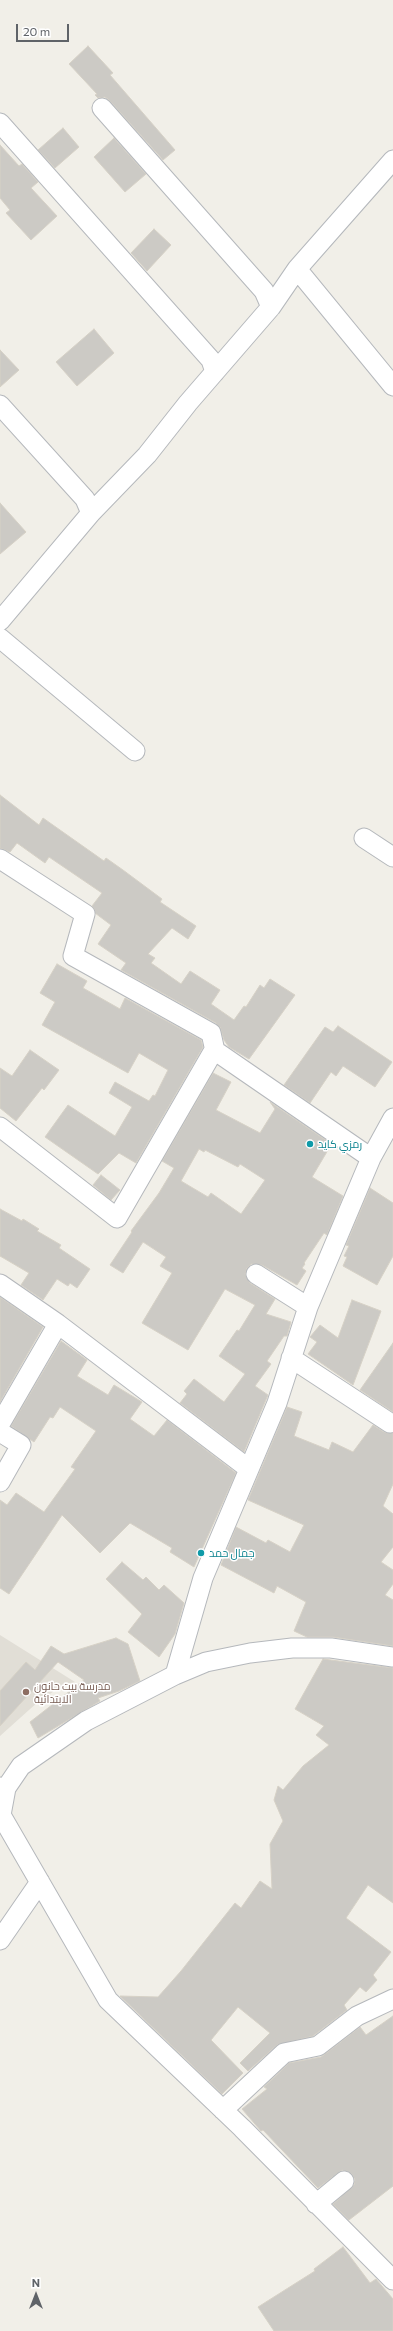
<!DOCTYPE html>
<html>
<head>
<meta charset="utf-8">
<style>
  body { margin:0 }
  #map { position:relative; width:393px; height:2331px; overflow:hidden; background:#f1efe8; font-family:Commissioner,sans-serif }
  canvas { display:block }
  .north { position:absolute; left:16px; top:2275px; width:40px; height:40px; -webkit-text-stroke:3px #fff; paint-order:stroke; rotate:0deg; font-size:11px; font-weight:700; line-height:16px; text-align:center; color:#5f6368 }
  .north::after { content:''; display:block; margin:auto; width:14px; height:18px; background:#5f6368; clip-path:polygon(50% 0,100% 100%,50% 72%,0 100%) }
  .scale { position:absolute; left:16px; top:24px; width:53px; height:18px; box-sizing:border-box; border:2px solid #5f6368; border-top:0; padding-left:5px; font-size:12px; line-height:14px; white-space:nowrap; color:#5f6368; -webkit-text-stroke:3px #fff; paint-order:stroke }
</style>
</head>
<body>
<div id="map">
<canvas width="393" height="2331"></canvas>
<div class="north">N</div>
<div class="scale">20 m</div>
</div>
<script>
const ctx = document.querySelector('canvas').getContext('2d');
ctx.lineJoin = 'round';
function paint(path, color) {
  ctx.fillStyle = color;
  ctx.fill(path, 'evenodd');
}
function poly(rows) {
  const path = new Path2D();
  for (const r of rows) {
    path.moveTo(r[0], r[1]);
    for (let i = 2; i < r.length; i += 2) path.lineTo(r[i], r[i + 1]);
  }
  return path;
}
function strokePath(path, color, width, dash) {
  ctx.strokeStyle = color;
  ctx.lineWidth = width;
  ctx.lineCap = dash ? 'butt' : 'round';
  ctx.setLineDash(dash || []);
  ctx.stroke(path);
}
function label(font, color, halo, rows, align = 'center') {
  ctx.font = font + ' Commissioner,Cairo,sans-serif';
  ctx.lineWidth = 3;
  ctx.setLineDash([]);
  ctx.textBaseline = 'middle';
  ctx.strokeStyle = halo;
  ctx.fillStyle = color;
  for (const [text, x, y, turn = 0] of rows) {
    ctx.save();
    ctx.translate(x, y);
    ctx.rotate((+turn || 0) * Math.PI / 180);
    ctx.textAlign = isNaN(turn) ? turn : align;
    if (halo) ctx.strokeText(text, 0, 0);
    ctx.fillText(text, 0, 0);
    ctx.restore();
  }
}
paint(poly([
  [0,1635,75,1682,65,1684,39,1701,0,1736]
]), '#e1ded6');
const building = poly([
  [88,46,113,73,110,75,175,150,163,160,110,101,105,97,98,98,95,95,97,94,69,64,88,46],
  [63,128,79,147,55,168,38,150,63,128],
  [114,138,146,174,125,192,94,157,114,138],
  [0,145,19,166,22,164,38,182,31,188,57,216,31,240,6,213,10,210,0,198,0,145],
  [154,229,171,245,147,271,131,253,154,229],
  [94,329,114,353,77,386,56,362,94,329],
  [0,350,19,370,0,387,0,350],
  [0,503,26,532,0,554,0,503],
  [0,795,39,825,43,818,104,861,106,858,123,870,162,899,160,902,196,926,188,939,172,928,148,954,155,958,151,963,181,984,190,971,220,990,211,1004,234,1020,244,1006,246,1007,260,985,264,988,270,979,295,995,249,1059,229,1047,224,1040,220,1027,216,1023,121,970,126,963,98,944,111,925,95,913,92,906,102,893,49,857,45,863,17,843,10,852,0,848,0,795],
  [57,964,87,981,83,988,120,1009,125,998,201,1040,203,1047,136,1163,119,1153,98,1174,45,1137,68,1105,115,1136,132,1107,109,1093,115,1082,149,1101,153,1095,155,1096,168,1070,139,1053,128,1073,42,1025,55,1002,40,993,57,964],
  [338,1026,392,1062,375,1087,343,1066,336,1076,331,1072,310,1103,284,1085,325,1027,333,1032,338,1026],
  [30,1050,59,1070,44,1090,42,1088,16,1121,0,1108,0,1068,12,1076,30,1050],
  [213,1073,231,1082,216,1110,260,1133,275,1109,270,1102,330,1143,331,1145,312,1177,343,1196,327,1235,324,1233,304,1263,305,1264,302,1268,306,1271,297,1285,262,1265,251,1264,247,1268,245,1274,250,1283,275,1299,266,1314,291,1322,287,1336,284,1336,267,1361,271,1364,255,1386,268,1395,244,1452,180,1403,187,1394,184,1391,194,1379,224,1402,245,1374,219,1356,237,1330,239,1331,255,1305,225,1289,188,1350,142,1323,172,1273,160,1266,166,1257,143,1242,123,1273,110,1265,132,1232,131,1231,159,1193,174,1168,162,1161,213,1073],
  [199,1149,204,1152,205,1150,238,1167,240,1164,265,1180,241,1214,211,1193,208,1197,181,1181,199,1149],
  [101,1175,120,1190,111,1200,93,1185,101,1175],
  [370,1188,393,1203,393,1256,377,1285,343,1266,347,1257,344,1256,349,1246,346,1245,370,1188],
  [0,1209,22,1221,23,1219,39,1229,37,1231,61,1245,59,1248,90,1269,77,1288,70,1283,68,1286,57,1279,43,1300,21,1285,29,1273,0,1256,0,1209],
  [0,1297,43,1327,0,1402,0,1297],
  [352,1300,381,1311,353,1385,308,1354,317,1342,310,1337,320,1325,338,1338,352,1300],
  [61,1341,87,1360,77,1376,108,1395,114,1385,142,1402,130,1419,154,1436,167,1420,236,1473,194,1567,170,1552,172,1548,130,1523,100,1553,62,1515,9,1594,0,1588,0,1500,7,1505,16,1493,44,1512,75,1469,71,1467,96,1431,60,1407,53,1418,50,1417,34,1442,11,1426,61,1341],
  [393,1343,393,1412,360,1390,393,1343],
  [287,1407,302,1412,294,1436,329,1450,332,1442,353,1452,373,1425,384,1432,393,1433,393,1484,383,1506,393,1514,393,1547,381,1562,393,1570,393,1584,385,1595,393,1600,393,1646,333,1637,307,1637,294,1631,306,1602,277,1586,274,1593,221,1565,236,1527,266,1543,268,1540,290,1552,304,1525,248,1500,287,1407],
  [122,1562,143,1580,146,1577,159,1590,164,1585,184,1603,175,1634,159,1657,128,1632,142,1614,106,1579,122,1562],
  [116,1638,128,1644,140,1681,119,1691,98,1698,100,1701,38,1738,30,1722,84,1680,58,1662,0,1726,0,1691,26,1662,35,1670,51,1646,64,1654,116,1638],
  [323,1659,393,1668,393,1903,368,1885,346,1918,391,1952,373,1975,377,1980,366,1992,360,1987,344,2005,347,2010,313,2036,277,2045,248,2071,240,2063,270,2033,238,2007,211,2040,243,2073,222,2094,120,1996,158,1997,181,1971,235,1903,241,1908,260,1881,272,1889,270,1844,283,1821,274,1800,278,1786,283,1790,303,1766,329,1745,316,1735,324,1726,295,1709,323,1659],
  [393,2016,393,2186,349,2220,333,2204,354,2185,355,2180,352,2174,342,2170,318,2188,263,2130,261,2131,242,2109,267,2089,264,2087,289,2063,321,2057,360,2027,366,2035,393,2016],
  [343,2247,370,2283,376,2279,393,2299,393,2331,274,2331,258,2307,315,2271,314,2269,343,2247]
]);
paint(building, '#cccac5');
strokePath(building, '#d6d1c6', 1);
const minor = poly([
  [102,108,264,291,271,307],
  [0,123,211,360,215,372],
  [297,269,393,386],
  [0,405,85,499,91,513],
  [0,621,91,513,147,455,188,403,271,307,297,269,393,160],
  [0,638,135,751],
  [364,838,393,857],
  [0,859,85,914,73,956,211,1033,215,1051],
  [0,1127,117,1218,214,1050,371,1158],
  [256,1274,308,1307],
  [0,1284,58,1324,249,1469],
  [291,1358,390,1423],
  [0,1424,58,1324],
  [0,1432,21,1445,0,1482],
  [175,1675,203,1578,277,1403,308,1307,371,1158,393,1118],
  [0,1787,6,1788,21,1766,86,1721,175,1675,206,1662,250,1653,292,1648,331,1648,393,1657],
  [6,1788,1,1815,108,2000,242,2128,393,2280],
  [0,1940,40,1882],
  [223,2110,284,2053,318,2046,357,2016,393,1999],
  [316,2204,344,2181]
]);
strokePath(minor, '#b5b8bc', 21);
strokePath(minor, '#fff', 19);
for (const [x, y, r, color] of [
  [310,1144,4,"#0f9aa8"],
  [201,1553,4,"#0f9aa8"],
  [26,1692,4,"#8d6e63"]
]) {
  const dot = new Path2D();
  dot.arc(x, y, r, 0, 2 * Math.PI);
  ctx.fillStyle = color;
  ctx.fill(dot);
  strokePath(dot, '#fff', 1.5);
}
label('11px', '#0d838f', '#fff', [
  ["رمزي كايد",318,1144],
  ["جمال حمد",209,1553]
], 'left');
label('11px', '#785e54', '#fff', [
  ["مدرسة بيت حانون",34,1686],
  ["الابتدائية",34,1699]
], 'left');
</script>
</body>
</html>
